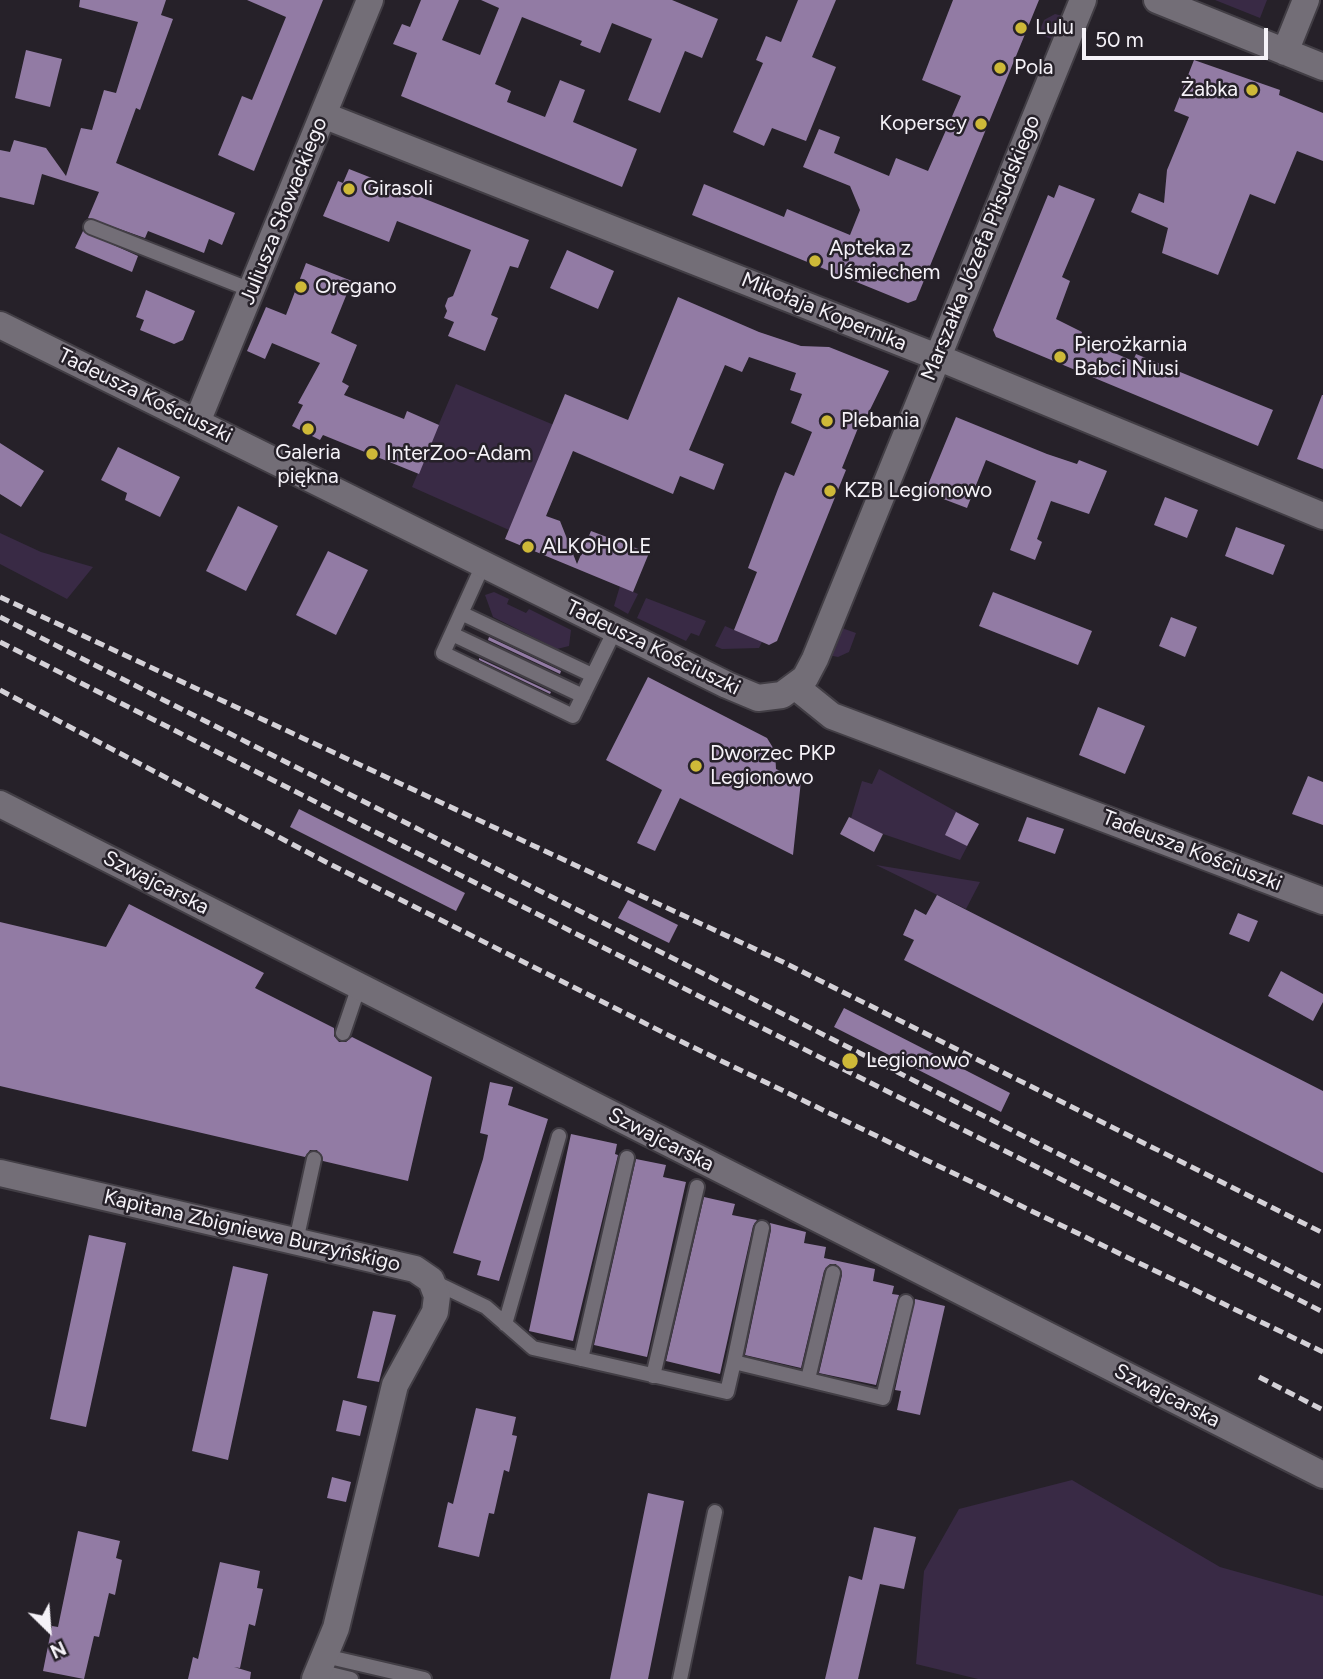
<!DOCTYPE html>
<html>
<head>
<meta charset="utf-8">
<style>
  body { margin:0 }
  #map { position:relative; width:1323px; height:1679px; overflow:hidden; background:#262129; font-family:Figtree,sans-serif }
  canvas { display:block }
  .north { position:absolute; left:14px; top:1595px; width:70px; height:70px; -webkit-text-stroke:5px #262129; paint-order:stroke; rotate:155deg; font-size:19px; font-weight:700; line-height:28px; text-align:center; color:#f5f2f8 }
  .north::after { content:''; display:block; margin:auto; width:24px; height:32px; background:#f5f2f8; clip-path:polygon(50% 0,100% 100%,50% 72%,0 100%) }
  .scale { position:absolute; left:1082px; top:28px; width:186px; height:32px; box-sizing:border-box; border:4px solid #f5f2f8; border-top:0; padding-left:9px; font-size:21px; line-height:24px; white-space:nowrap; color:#f5f2f8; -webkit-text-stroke:5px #262129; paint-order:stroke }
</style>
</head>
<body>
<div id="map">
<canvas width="1323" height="1679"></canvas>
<div class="north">N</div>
<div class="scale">50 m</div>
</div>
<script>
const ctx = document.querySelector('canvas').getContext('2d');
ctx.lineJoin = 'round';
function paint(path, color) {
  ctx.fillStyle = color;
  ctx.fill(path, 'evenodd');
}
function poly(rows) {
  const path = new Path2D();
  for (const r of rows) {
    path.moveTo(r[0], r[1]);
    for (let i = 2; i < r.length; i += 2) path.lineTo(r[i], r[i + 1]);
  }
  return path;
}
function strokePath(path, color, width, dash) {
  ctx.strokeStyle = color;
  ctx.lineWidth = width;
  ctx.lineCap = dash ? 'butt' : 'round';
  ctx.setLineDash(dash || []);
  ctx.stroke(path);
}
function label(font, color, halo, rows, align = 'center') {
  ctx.font = font + ' Figtree,sans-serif';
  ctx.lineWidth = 5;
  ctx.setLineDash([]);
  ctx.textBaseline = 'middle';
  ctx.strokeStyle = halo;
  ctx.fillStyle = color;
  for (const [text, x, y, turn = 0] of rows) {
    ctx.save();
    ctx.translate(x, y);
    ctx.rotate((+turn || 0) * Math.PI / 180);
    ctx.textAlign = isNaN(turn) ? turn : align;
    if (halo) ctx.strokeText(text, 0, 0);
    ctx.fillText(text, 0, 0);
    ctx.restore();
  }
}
paint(poly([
  [1215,0,1267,0,1260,18],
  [1055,14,1063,16,1054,40,1038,34,1044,20],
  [456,384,554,425,509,530,412,487],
  [0,533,41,552,93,567,67,599,0,564],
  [620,586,638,594,628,614,614,606],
  [494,592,509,599,507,604,526,613,529,609,571,630,569,646,557,649,493,617,485,595],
  [646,598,706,621,699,636,691,633,686,641,637,618],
  [725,626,762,642,759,648,722,649,715,646],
  [839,627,856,633,849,652,838,657,828,655],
  [879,769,979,824,960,860,883,834,851,818,862,781,872,784],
  [876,865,980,882,966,909],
  [1072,1480,1220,1567,1323,1596,1323,1679,978,1679,916,1664,924,1571,959,1509]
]), '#392a45');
paint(poly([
  [80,0,166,0,161,15,173,19,140,110,136,108,116,163,235,213,222,245,209,239,204,253,148,231,145,238,88,218,99,192,42,174,34,205,0,197,0,150,10,152,14,140,46,148,66,176,81,128,92,130,104,90,116,93,138,22,79,7],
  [247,0,323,0,254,171,218,155,242,96,252,100,286,17],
  [421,0,459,0,442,40,480,55,499,8,481,0,672,0,718,19,702,58,685,51,660,113,628,100,652,39,612,23,600,53,580,45,582,41,522,17,495,84,511,91,507,102,545,117,560,80,585,90,573,122,637,149,622,187,401,96,417,53,393,44,402,24,410,27],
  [798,0,836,0,812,57,836,67,806,141,772,128,764,146,733,132,763,63,756,60,766,36,781,42],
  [953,0,1039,0,916,300,908,303,692,215,704,184,784,217,787,209,850,235,860,210,850,186,803,167,819,129,840,137,834,153,889,176,896,158,928,171,961,96,922,80],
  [26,50,62,59,50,107,15,98],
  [1194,60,1280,90,1279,95,1323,113,1323,161,1297,151,1275,204,1250,194,1218,275,1162,253,1168,228,1131,212,1139,193,1164,203,1167,170,1189,117,1174,111],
  [349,169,529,240,518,268,510,266,491,315,498,318,485,351,448,336,454,322,444,318,447,311,445,306,448,298,453,296,471,250,397,221,389,242,323,216,338,181,343,183],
  [1059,185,1095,199,1062,277,1070,281,1056,319,1082,332,1080,338,1133,361,1136,354,1273,410,1258,446,996,337,993,330,1048,195,1054,198],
  [83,231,138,256,132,272,75,248],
  [567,250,614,271,598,309,550,288],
  [306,263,352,281,331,333,357,345,342,382,349,386,344,395,404,419,407,411,439,425,419,474,323,435,320,440,292,426,303,405,298,403,320,363,272,343,265,359,247,351,266,307,286,315],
  [146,290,195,311,183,340,174,344,140,330,144,320,136,317],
  [678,297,759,332,801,346,829,347,889,371,865,420,862,418,842,468,846,470,777,641,769,645,734,630,757,572,748,568,778,489,785,472,794,476,812,432,791,423,802,394,790,390,796,373,749,357,742,372,725,365,689,450,724,464,714,490,680,476,673,494,573,451,546,516,560,521,577,564,591,531,649,553,633,592,505,539,565,394,628,420],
  [1322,395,1323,395,1323,469,1297,459],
  [956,417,1047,454,1077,464,1079,460,1107,471,1089,514,1051,501,1037,539,1042,542,1035,560,1010,550,1036,481,986,460,967,508,925,492],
  [0,443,44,471,21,507,0,494],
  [118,447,180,477,160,517,125,500,127,493,101,480],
  [1165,497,1198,510,1187,538,1154,525],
  [238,506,278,526,246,591,206,571],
  [1236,527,1285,545,1273,575,1225,556],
  [328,551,368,570,336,635,296,615],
  [993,592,1092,631,1078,665,979,626],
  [1171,617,1197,627,1185,657,1159,646],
  [489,637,561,671,560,674,488,640],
  [479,658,551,692,550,694,479,660],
  [648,677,767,738,775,751,776,769,801,781,793,855,680,798,655,851,637,843,662,790,606,760],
  [1098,707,1145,726,1125,774,1079,755],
  [1308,776,1323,782,1323,825,1292,814],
  [299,809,465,893,456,911,290,827],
  [956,812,979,824,967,846,945,835],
  [849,817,883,834,874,852,840,834],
  [1027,817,1064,829,1055,854,1018,841],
  [937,895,1323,1091,1323,1173,904,960,914,940,903,935,915,909,926,915],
  [628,900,678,925,669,943,618,918],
  [129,904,264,973,255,988,334,1028,334,1036,339,1042,346,1042,352,1037,432,1077,408,1181,323,1161,317,1150,310,1150,305,1157,0,1086,0,922,106,947],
  [1238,913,1258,921,1249,942,1229,934],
  [1281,971,1323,994,1323,1002,1313,1021,1268,996],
  [844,1008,1010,1093,1001,1112,834,1027],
  [490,1082,513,1087,508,1105,548,1119,499,1281,477,1275,481,1261,453,1253,483,1159,488,1135,480,1133],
  [571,1134,617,1144,615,1154,618,1155,573,1341,529,1331],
  [636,1159,666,1165,663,1177,686,1182,647,1357,594,1345],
  [704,1197,735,1204,732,1215,757,1220,753,1226,720,1374,666,1361],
  [770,1223,806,1232,804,1243,826,1247,824,1258,875,1269,873,1281,894,1286,892,1294,899,1295,876,1385,819,1373,842,1275,836,1264,830,1264,824,1271,801,1368,745,1355,771,1230],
  [89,1235,126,1243,86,1427,50,1419],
  [233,1266,268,1274,228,1460,192,1451],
  [915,1299,945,1306,920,1415,897,1410,901,1391,895,1390],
  [373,1311,396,1315,379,1382,357,1378],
  [343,1400,367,1406,360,1436,336,1431],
  [476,1408,516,1417,512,1435,517,1436,509,1472,504,1470,494,1514,489,1513,479,1557,438,1547,448,1502,453,1504],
  [332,1477,351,1482,346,1502,327,1498],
  [648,1493,684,1501,648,1679,610,1679],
  [874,1527,916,1537,904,1589,880,1584,858,1679,825,1679,849,1576,862,1580],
  [78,1531,120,1541,116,1558,122,1560,115,1595,109,1593,99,1637,94,1636,84,1679,43,1671,52,1626,58,1627],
  [220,1562,260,1571,257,1588,263,1589,255,1626,249,1624,240,1668,234,1667,251,1672,250,1679,188,1679,193,1657,198,1659]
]), '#927ba4');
const lane = poly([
  [91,227,251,290],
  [483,565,443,653,573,716,615,630],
  [461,613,592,675],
  [452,634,583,696],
  [343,1033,359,986],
  [296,1241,314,1159],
  [432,1281,486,1307,533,1348,727,1392,734,1362,883,1398,906,1302],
  [505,1324,559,1136],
  [581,1359,627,1158],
  [734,1362,762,1228],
  [653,1376,697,1187],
  [808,1379,833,1273],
  [325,1656,424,1679],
  [318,1671,351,1679],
  [680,1679,715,1512]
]);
const street = poly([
  [1157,0,1323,67],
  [1285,52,1306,0],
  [323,115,937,357,1323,516],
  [0,325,727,685,758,698,782,695,805,678,815,659,1083,0],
  [197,422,370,0],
  [796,687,832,716,1323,901],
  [0,804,1323,1475],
  [0,1173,415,1269,431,1280,437,1296,435,1312,395,1385,336,1628,315,1679]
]);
strokePath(lane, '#423e45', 18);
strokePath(street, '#423e45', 30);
strokePath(lane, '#736e77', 14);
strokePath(street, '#736e77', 26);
strokePath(poly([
  [0,597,783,962,1323,1233],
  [0,617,1323,1288],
  [0,642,1323,1312],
  [0,690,324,861,672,1037,1323,1352],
  [1259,1377,1323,1410]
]), '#d4d1d7', 5, [10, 5]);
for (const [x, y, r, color] of [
  [1021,28,7,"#ceb938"],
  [1000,68,7,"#ceb938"],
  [1252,90,7,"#ceb938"],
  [981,124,7,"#ceb938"],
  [349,189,7,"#ceb938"],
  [815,261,7,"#ceb938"],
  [301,287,7,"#ceb938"],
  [1060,357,7,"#ceb938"],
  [827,421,7,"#ceb938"],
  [308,429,7,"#ceb938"],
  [372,454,7,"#ceb938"],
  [830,491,7,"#ceb938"],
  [528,547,7,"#ceb938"],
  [696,766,7,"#ceb938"],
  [850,1061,9,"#ceb938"]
]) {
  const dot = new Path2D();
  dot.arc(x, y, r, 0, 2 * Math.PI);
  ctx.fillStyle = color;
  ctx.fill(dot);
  strokePath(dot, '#262129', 2.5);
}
label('21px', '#f5f2f8', '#262129', [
  ["Lulu",1035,28],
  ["Pola",1014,68],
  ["Żabka",1238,90,"right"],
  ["Koperscy",967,124,"right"],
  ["Girasoli",363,189],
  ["Apteka z",829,249],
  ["Uśmiechem",829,273],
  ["Oregano",315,287],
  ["Pierożkarnia",1074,345],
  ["Babci Niusi",1074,369],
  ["Plebania",841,421],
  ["Galeria",308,453,"center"],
  ["piękna",308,477,"center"],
  ["InterZoo-Adam",386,454],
  ["KZB Legionowo",844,491],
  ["ALKOHOLE",542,547],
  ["Dworzec PKP",710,754],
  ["Legionowo",710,778],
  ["Legionowo",866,1061]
], 'left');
label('21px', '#f5f2f8', '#262129', [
  ["Juliusza Słowackiego",284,211,-68],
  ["Marszałka Józefa Piłsudskiego",981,248,-68],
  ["Mikołaja Kopernika",824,312,22],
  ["Tadeusza Kościuszki",145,396,26],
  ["Tadeusza Kościuszki",653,648,26],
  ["Tadeusza Kościuszki",1192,851,21],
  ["Szwajcarska",156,883,27],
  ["Szwajcarska",661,1140,27],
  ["Kapitana Zbigniewa Burzyńskigo",252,1231,13],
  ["Szwajcarska",1167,1396,27]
]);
</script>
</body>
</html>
